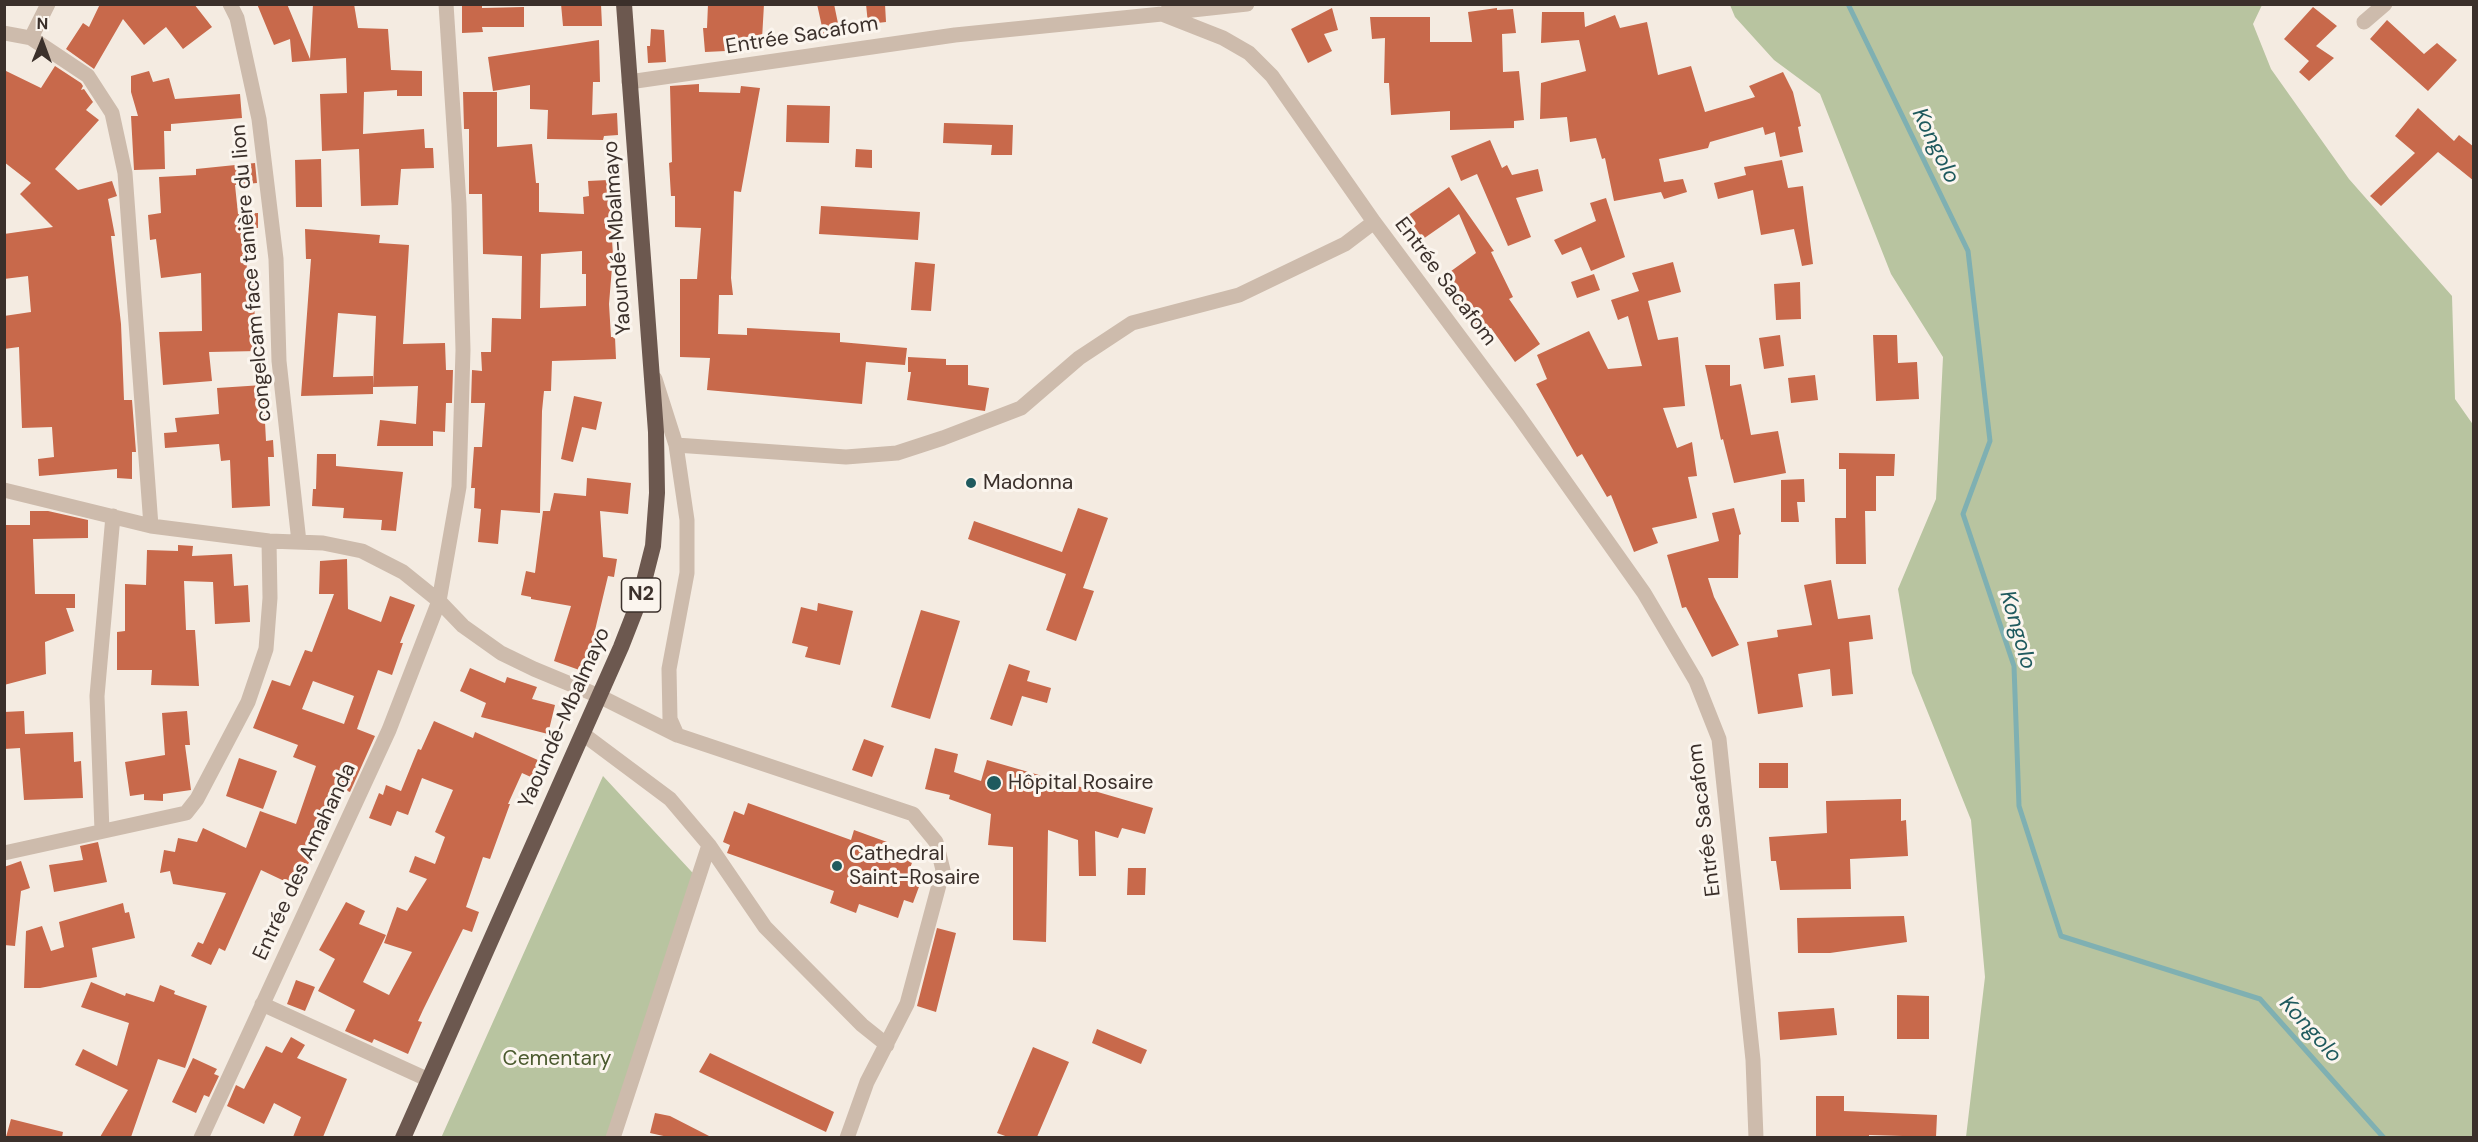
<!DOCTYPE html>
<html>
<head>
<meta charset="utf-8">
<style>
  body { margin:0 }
  #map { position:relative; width:2478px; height:1142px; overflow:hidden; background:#f4ebe1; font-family:"DM Sans",sans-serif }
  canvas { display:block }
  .frame { position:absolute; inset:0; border:6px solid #3b302b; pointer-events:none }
  .north { position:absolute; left:12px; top:12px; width:60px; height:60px; -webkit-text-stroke:4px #fbf5ee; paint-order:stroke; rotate:1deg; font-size:16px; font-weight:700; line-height:24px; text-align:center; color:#3b302b }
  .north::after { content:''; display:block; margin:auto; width:21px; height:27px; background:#3b302b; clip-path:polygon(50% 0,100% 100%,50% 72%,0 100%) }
</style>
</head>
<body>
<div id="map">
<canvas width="2478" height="1142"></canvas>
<div class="frame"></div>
<div class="north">N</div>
</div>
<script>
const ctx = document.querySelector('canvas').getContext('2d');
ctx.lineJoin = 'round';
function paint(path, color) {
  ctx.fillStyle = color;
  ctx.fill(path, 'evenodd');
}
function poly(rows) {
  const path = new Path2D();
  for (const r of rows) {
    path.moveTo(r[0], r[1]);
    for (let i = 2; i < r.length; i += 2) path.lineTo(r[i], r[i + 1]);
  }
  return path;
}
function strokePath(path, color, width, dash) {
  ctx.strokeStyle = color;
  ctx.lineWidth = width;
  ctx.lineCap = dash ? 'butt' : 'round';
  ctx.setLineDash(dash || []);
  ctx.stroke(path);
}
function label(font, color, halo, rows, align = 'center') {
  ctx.font = font + ' "DM Sans",sans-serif';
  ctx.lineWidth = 6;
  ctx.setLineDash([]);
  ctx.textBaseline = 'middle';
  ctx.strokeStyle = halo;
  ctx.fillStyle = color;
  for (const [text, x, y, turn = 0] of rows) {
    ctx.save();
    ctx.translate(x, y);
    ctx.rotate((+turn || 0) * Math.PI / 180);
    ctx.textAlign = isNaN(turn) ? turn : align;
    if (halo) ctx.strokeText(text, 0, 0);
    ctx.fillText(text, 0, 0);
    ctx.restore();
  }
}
paint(poly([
  [1730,5,2262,5,2253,24,2271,69,2349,179,2452,296,2455,399,2474,426,2473,1137,1966,1137,1985,977,1971,820,1912,673,1898,589,1936,499,1943,357,1891,274,1820,94,1774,60,1735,17],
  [603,776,703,884,606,1137,441,1138]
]), '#b8c4a0');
strokePath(poly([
  [1848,4,1968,251,1990,441,1963,514,2014,666,2019,806,2061,936,2260,999,2384,1138]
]), '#7fb0b2', 5);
paint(poly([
  [100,4,194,4,212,27,183,49,166,27,144,45,123,19,94,69,66,49,83,23,89,27],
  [257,4,287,4,310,59,313,4,354,4,358,28,388,29,391,70,422,71,422,96,397,96,397,90,364,92,363,134,424,129,425,148,433,148,434,168,401,169,398,205,361,206,359,149,322,151,320,94,347,93,346,58,292,62,290,39,274,45],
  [462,4,482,4,482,8,524,7,524,27,482,27,483,32,462,33],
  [561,4,601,4,602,26,563,26],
  [708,4,764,4,762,39,725,38,726,51,705,52,703,28,707,28],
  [817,4,834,4,840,33,824,36],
  [866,4,885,4,886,22,868,24],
  [2313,7,2337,26,2316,46,2334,58,2309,81,2299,72,2309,61,2284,39],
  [1332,8,1338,30,1324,34,1332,51,1308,63,1291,29],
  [1497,8,1497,10,1513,9,1516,33,1502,34,1503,72,1519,71,1524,120,1514,121,1514,128,1450,130,1450,111,1391,115,1389,83,1384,83,1385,38,1372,39,1370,17,1430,17,1430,42,1472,42,1468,12],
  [1542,12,1584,12,1585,27,1615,15,1620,28,1647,22,1658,75,1691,66,1705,112,1755,97,1749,86,1783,72,1793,92,1801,126,1798,127,1803,152,1780,157,1775,132,1765,135,1763,127,1710,142,1708,148,1659,159,1664,182,1683,179,1687,192,1664,199,1661,192,1614,201,1605,158,1602,159,1596,138,1570,142,1567,117,1540,119,1541,83,1586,71,1579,40,1541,43],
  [2387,20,2424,54,2437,43,2457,60,2428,91,2370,39],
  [651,29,664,30,666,62,648,63,647,46,650,46],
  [599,40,600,82,593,82,592,115,617,113,618,135,604,136,603,140,547,139,548,110,530,109,530,85,493,91,488,57],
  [55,66,81,83,83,86,81,90,84,89,93,102,86,110,99,120,55,169,78,190,112,181,117,196,108,199,115,236,111,236,121,324,124,400,132,400,136,452,132,452,132,479,117,478,117,469,39,476,38,459,54,457,52,427,22,428,19,347,4,349,4,316,31,312,28,276,4,279,4,234,53,227,20,194,31,183,4,162,4,70,41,88],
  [149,71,153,82,169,78,175,99,240,94,242,118,171,124,171,131,164,131,165,169,134,170,131,116,138,116,131,92,131,76],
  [699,84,699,92,740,93,741,86,760,88,741,192,734,191,731,278,733,295,719,295,718,334,747,335,747,328,840,333,840,342,907,348,905,365,866,362,862,404,707,390,710,358,680,357,680,279,697,279,701,228,675,227,675,196,671,196,669,163,672,162,670,86],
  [463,92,497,92,497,147,532,144,536,183,539,183,539,212,584,214,583,197,589,196,588,181,608,180,613,255,609,304,611,337,615,337,616,359,552,361,551,391,544,391,542,411,540,513,501,510,498,544,478,542,481,509,474,508,475,488,471,488,474,447,482,447,485,403,471,403,472,370,482,371,481,352,491,352,492,318,521,319,522,256,483,254,482,194,469,194,469,129,464,129],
  [582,251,582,274,586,274,586,306,540,308,541,254],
  [787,105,830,106,829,143,786,142],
  [2418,108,2454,141,2459,135,2474,147,2474,181,2438,152,2381,206,2370,196,2415,153,2395,136],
  [944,123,1013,125,1012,155,991,155,992,145,943,143],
  [1490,140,1502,168,1507,165,1512,175,1538,169,1543,191,1516,198,1531,237,1508,246,1477,174,1461,181,1451,156],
  [856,149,872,150,872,168,855,167],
  [321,159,322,207,296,207,295,160],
  [1782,160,1788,188,1803,186,1813,264,1802,266,1794,229,1761,235,1753,190,1718,199,1714,183,1746,175,1744,167],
  [255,163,257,183,235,185,238,214,258,213,258,228,246,228,247,279,253,279,255,323,259,323,258,351,209,352,212,381,163,385,159,332,202,331,201,273,161,278,156,239,150,240,148,215,161,213,159,177,196,175,196,169],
  [1449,187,1494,251,1491,252,1513,297,1509,299,1540,344,1515,362,1491,328,1478,335,1436,282,1476,253,1459,214,1423,239,1407,216],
  [1606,198,1625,257,1591,271,1581,247,1562,255,1554,240,1596,221,1590,203],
  [821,206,920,212,918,240,819,234],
  [305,229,380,235,379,243,409,245,403,344,445,343,446,370,453,370,452,403,446,403,445,432,433,431,433,446,377,446,380,420,416,424,418,386,373,387,376,316,338,313,333,377,373,376,373,394,301,396,311,259,306,259],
  [915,262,935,264,931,311,911,310],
  [1673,262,1681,292,1648,301,1658,340,1678,337,1685,406,1663,408,1677,448,1692,442,1697,476,1688,477,1697,518,1652,528,1658,543,1634,552,1611,495,1607,497,1582,454,1577,457,1536,384,1547,379,1537,355,1589,331,1608,369,1642,366,1628,316,1618,320,1611,300,1639,291,1632,273],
  [1594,274,1600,290,1577,298,1571,282],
  [1800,282,1801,319,1776,320,1774,284],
  [1780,335,1784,366,1764,369,1759,338],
  [1873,335,1897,335,1898,363,1917,362,1919,399,1876,401],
  [908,357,946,359,946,365,968,365,968,385,989,388,985,411,907,400,911,372,908,372],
  [1705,365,1730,365,1730,386,1741,384,1751,435,1778,431,1786,473,1734,483,1723,439,1721,440],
  [1815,375,1818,400,1791,403,1788,378],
  [263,385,266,441,273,440,274,457,268,457,270,506,232,508,230,460,221,461,219,444,165,448,164,433,177,432,175,418,219,414,217,388],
  [574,396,602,402,596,430,582,427,573,462,561,459],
  [1839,453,1895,454,1894,476,1876,476,1876,511,1865,511,1866,564,1836,564,1835,518,1846,518,1846,469,1839,469],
  [317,454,336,454,336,466,403,472,396,531,381,530,382,520,343,518,344,508,312,506,313,489,316,489],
  [587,478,631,483,628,514,600,511,603,557,617,559,614,577,608,576,585,672,554,661,571,606,531,599,531,597,521,595,526,571,535,573,543,511,550,511,554,493,586,496],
  [1804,479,1805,502,1797,502,1799,522,1781,522,1781,480],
  [1078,508,1108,518,1083,588,1094,591,1076,641,1046,630,1066,574,968,539,974,521,1062,552],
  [1734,508,1741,534,1739,535,1738,578,1708,578,1714,597,1739,645,1712,657,1686,607,1682,608,1667,555,1719,541,1712,513],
  [30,511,48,511,88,520,88,538,33,539,35,594,75,594,75,608,66,608,74,631,45,642,46,674,4,685,4,525,30,525],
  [178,545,193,546,192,556,232,554,234,586,248,585,250,622,215,624,213,582,184,581,186,630,195,630,199,686,151,685,152,670,117,670,117,632,125,631,125,584,146,585,147,550,178,551],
  [347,559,348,609,381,622,390,596,415,605,400,643,403,643,392,675,378,670,357,729,375,736,350,792,338,787,318,844,297,887,261,870,225,951,219,948,211,965,191,956,198,942,203,944,226,893,173,884,170,871,160,873,164,850,175,852,178,838,197,842,203,828,246,848,260,811,296,824,316,766,293,757,298,745,253,728,272,680,290,686,305,650,312,652,334,594,319,594,320,561],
  [313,681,354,696,344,724,302,709],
  [1831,580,1838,619,1870,615,1873,639,1849,642,1853,694,1832,696,1830,669,1798,674,1803,707,1758,714,1747,642,1778,637,1777,630,1812,625,1804,585],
  [818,603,853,611,840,665,805,657,808,647,792,643,801,607,817,611],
  [921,610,960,621,930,719,891,707],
  [1009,664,1030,671,1027,681,1051,688,1047,703,1022,696,1012,726,990,719],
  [470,668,505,683,507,677,537,687,532,699,555,705,548,734,481,717,486,703,460,691],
  [24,711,25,734,73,732,74,762,81,761,83,798,24,800,20,748,4,749,4,712],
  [187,711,190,745,185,745,191,790,163,794,163,801,144,800,144,794,130,796,125,762,165,755,162,713],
  [434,721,473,738,475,732,540,761,533,778,522,773,508,804,510,804,490,859,483,857,466,907,479,912,472,932,463,929,423,1010,418,1021,422,1022,408,1054,374,1039,372,1043,345,1031,355,1010,318,991,335,959,319,950,346,902,365,911,359,924,386,935,363,982,389,995,412,952,384,943,397,907,407,911,427,879,409,872,415,856,435,864,445,837,435,832,453,790,422,778,408,815,397,811,391,826,369,818,379,793,383,795,386,785,401,791,418,749,421,750],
  [864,739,884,746,872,777,852,770],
  [935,748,958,754,954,772,981,781,987,760,1153,808,1145,834,1122,828,1118,838,1095,831,1096,876,1079,876,1078,840,1048,830,1046,942,1013,940,1013,847,988,845,991,814,949,799,950,795,925,789],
  [239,758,277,771,263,809,226,796],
  [1759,763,1788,763,1788,788,1759,788],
  [1901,799,1901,821,1906,820,1908,856,1850,859,1851,889,1780,890,1776,861,1771,861,1769,837,1827,833,1826,801],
  [748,803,851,840,854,830,887,842,884,850,913,860,909,871,923,876,913,903,904,900,898,918,859,904,856,913,830,903,834,891,727,853,730,845,723,842,734,811,744,815],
  [98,842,107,882,54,892,49,865,83,860,80,846],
  [21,861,30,888,21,891,15,946,4,945,4,867],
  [1128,868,1146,868,1145,895,1127,895],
  [123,903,125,913,129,912,135,938,92,948,97,977,40,988,24,988,26,931,42,926,51,951,64,947,59,922],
  [1904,916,1907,942,1830,953,1798,953,1797,918],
  [937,928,956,933,936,1012,917,1006],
  [296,980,315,987,305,1011,287,1004],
  [91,982,125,996,126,993,154,1002,160,985,175,991,174,994,207,1006,185,1068,158,1059,131,1137,100,1137,128,1090,75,1065,83,1049,117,1066,129,1023,81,1007],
  [1897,995,1929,996,1929,1039,1897,1039],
  [1834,1008,1837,1035,1780,1040,1778,1012],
  [1097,1029,1147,1050,1141,1064,1092,1043],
  [291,1037,305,1045,297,1058,347,1079,323,1137,293,1137,301,1117,274,1103,264,1124,227,1106,236,1085,244,1089,266,1046,282,1053],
  [1033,1047,1069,1062,1037,1137,1008,1137,997,1133],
  [710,1053,834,1112,826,1132,699,1072],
  [193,1058,217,1069,214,1074,219,1076,209,1097,204,1095,196,1113,172,1102],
  [1816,1096,1844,1096,1844,1111,1937,1115,1936,1137,1869,1135,1869,1137,1816,1137],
  [655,1113,670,1116,711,1137,668,1137,650,1133],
  [11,1119,63,1132,62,1137,6,1137]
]), '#c8694b');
strokePath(poly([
  [230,4,237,18,259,119,276,259,279,361,299,542],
  [1165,13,1247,4],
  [2364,22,2385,4],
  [4,33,31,38,48,4],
  [31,38,88,76,112,113,125,173,151,526],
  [629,82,955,35,1162,14,1223,38,1249,53,1272,76,1374,222,1518,415,1644,593,1696,681,1719,739,1753,1060,1756,1138],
  [655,379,676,445,687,520,687,573,669,669,670,719,677,735],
  [676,445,846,457,897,453,943,438,1021,408,1079,358,1132,323,1239,295,1345,244,1374,222],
  [4,490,151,526,269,541,323,543,362,551,403,572,439,601,463,626,501,653,534,669,599,696,677,735,913,814,936,842,943,870,907,1004,867,1082,847,1138],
  [583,734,670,799,709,845,765,927,862,1025,887,1045],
  [102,831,97,696,113,516],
  [4,853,186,813,197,799,248,702,266,649,270,598,269,541],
  [262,1004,429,1080],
  [201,1138,389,730,439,601,459,487,463,350,459,204,446,4],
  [613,1138,709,845]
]), '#cdbbac', 15);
strokePath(poly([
  [403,1138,621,647,639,601,653,546,657,493,656,432,624,4]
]), '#6c584f', 16);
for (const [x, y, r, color] of [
  [971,483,6,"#1f5a5e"],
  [994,783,8,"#1f5a5e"],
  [837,866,6,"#1f5a5e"]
]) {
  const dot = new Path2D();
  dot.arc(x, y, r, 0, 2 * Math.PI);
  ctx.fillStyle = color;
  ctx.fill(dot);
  strokePath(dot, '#fbf5ee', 2);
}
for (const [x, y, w] of [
  [641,595,39]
]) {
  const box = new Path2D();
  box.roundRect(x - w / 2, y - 17, w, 34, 4.5);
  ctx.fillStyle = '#fbf5ee';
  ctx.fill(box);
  strokePath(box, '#3b302b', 1.5);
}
label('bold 20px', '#3b302b', null, [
  ["N2",641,595]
]);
label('21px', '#3b302b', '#fbf5ee', [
  ["Entrée Sacafom",802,36,-9],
  ["Yaoundé-Mbalmayo",618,238,-94],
  ["congelcam face tanière du lion",252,273,-95],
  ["Entrée Sacafom",1445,282,53],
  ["Yaoundé-Mbalmayo",565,718,-66],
  ["Entrée Sacafom",1705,820,-97],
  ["Entrée des Amahanda",305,862,-65]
]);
label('21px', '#3b302b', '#fbf5ee', [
  ["Madonna",983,483],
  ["Hôpital Rosaire",1008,783],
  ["Cathedral",849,854],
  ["Saint-Rosaire",849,878]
], 'left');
label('21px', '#4a5a2e', '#fbf5ee', [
  ["Cementary",557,1059]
]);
label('italic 22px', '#1f5a5e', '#fbf5ee', [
  ["Kongolo",1935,146,64],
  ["Kongolo",2017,630,74],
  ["Kongolo",2310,1030,48]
]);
</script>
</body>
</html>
